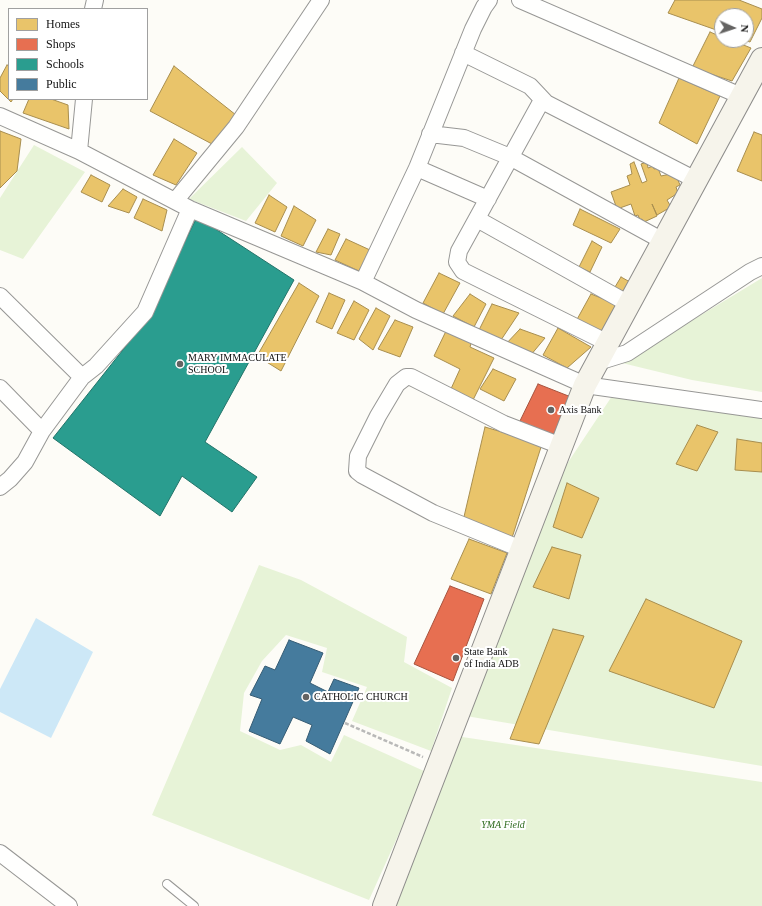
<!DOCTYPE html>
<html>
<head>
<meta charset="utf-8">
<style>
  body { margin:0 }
  #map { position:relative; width:762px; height:906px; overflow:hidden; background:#fdfcf7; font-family:Georgia,serif }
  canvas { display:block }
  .legend { position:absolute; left:8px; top:8px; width:140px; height:92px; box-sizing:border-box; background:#fff; border:1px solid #a0a0a0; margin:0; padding:5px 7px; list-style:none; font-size:12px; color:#111 }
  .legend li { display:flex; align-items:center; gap:8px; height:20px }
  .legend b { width:20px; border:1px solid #a0a0a0 }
  .north { position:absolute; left:714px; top:8px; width:40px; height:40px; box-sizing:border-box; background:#fff; border:1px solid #a0a0a0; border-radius:50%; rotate:93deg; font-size:11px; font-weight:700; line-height:16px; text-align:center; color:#111 }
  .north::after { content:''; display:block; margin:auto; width:14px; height:18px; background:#646362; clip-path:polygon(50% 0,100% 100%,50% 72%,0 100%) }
</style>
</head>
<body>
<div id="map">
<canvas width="762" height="906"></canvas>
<ul class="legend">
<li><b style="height:11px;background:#e9c46a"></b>Homes</li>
<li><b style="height:11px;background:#e76f51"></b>Shops</li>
<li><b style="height:11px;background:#2a9d8f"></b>Schools</li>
<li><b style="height:11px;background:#457b9d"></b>Public</li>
</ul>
<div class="north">N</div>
</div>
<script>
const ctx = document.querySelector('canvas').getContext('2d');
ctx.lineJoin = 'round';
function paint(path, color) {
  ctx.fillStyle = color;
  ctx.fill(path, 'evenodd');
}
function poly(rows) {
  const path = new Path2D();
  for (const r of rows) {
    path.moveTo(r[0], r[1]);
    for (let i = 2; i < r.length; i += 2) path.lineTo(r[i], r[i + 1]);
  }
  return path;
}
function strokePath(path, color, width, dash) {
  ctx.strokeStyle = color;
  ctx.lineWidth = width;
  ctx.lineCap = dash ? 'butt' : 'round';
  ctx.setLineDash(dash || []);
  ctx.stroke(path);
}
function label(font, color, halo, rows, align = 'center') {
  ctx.font = font + ' Georgia,serif';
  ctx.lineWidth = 4;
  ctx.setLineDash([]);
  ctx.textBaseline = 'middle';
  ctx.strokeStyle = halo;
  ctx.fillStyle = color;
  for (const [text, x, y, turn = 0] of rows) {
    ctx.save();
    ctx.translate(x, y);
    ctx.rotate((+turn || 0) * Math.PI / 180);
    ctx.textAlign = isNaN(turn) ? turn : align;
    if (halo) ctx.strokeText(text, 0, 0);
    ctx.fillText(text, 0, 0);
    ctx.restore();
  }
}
paint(poly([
  [34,145,85,172,23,259,0,250,0,198],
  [242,147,277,183,246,221,189,199],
  [762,278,762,392,692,380,622,363],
  [620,384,762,407,762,766,466,716,561,473],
  [259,565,301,580,407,637,404,662,452,688,431,751,352,721,367,687,322,672,327,648,286,635,262,661,244,693,240,731,280,750,301,745,331,762,344,735,424,771,406,818,369,900,152,815],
  [449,735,762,782,762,906,384,906]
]), '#e7f3d7');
paint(poly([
  [36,618,93,652,51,738,0,712,0,689]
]), '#cde8f7');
const homes = poly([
  [675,0,739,0,762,9,762,18,750,42,744,40,746,40,746,16,722,16,722,32,668,13,675,0],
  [710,32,722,37,722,40,731,40,751,48,732,81,692,68,710,32],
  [7,65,9,66,9,99,13,99,11,102,0,91,0,78,7,65],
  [174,66,236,115,212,144,150,111,174,66],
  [679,78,720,96,697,144,659,123,679,78],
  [29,99,51,99,68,105,69,129,23,113,29,99],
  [0,131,21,139,17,171,0,188,0,131],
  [754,132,762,135,762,181,737,171,754,132],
  [174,139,197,153,176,185,153,175,174,139],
  [634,162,642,183,647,181,641,164,647,162,648,168,653,166,654,169,658,168,661,176,675,173,680,185,676,187,678,193,667,200,671,207,657,215,652,204,657,216,644,222,642,219,640,220,638,215,635,216,631,204,617,209,611,192,630,185,627,176,632,174,630,164,634,162],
  [91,175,110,185,102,202,81,192,91,175],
  [123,189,137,197,129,213,108,206,123,189],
  [269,195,287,207,275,232,255,223,269,195],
  [143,199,167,210,162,231,134,218,143,199],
  [294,206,316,220,303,246,281,236,294,206],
  [580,209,620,229,611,243,573,225,580,209],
  [328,229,340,234,331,255,316,252,328,229],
  [346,239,370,250,359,271,335,260,346,239],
  [592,241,602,247,590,272,579,267,592,241],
  [439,273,460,283,443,314,423,303,439,273],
  [621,277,630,282,625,293,615,287,621,277],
  [299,283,319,296,281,371,257,356,299,283],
  [329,293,345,300,332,329,316,322,329,293],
  [470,294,486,304,474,327,453,316,470,294],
  [591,294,621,306,605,337,575,323,591,294],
  [354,301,369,310,354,340,337,333,354,301],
  [492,304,519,313,501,340,478,332,492,304],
  [376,308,390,316,373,350,359,339,376,308],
  [395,320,413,327,400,357,378,349,395,320],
  [558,328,591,347,567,368,543,355,558,328],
  [447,329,472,340,470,347,494,358,472,402,450,391,460,369,434,356,447,329],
  [520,329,545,338,530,356,504,346,520,329],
  [493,369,516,379,504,401,480,389,493,369],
  [697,425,718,432,697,471,676,464,697,425],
  [485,427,542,444,511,541,463,521,485,427],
  [737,439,762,443,762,472,735,470,737,439],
  [567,483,599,498,582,538,553,527,567,483],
  [469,539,507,553,491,594,451,579,469,539],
  [552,547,581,555,569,599,533,587,552,547],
  [646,599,742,641,714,708,609,671,646,599],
  [553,629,584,636,539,744,510,739,553,629]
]);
paint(homes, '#e9c46a');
strokePath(homes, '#a88e4f', 1);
const shops = poly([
  [538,384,571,397,555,438,518,425,538,384],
  [450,586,484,599,453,681,414,664,450,586]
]);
paint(shops, '#e76f51');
strokePath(shops, '#a7533e', 1);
const schools = poly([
  [197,217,294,280,205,442,257,477,232,512,182,476,160,516,53,438,145,322,197,217]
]);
paint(schools, '#2a9d8f');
strokePath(schools, '#227369', 1);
const public = poly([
  [289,640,323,653,310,683,328,692,334,679,359,688,330,754,306,741,312,725,293,717,280,744,249,731,262,699,250,695,265,666,275,670,289,640]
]);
paint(public, '#457b9d');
strokePath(public, '#355b73', 1);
const lane = poly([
  [167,884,194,906]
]);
const street = poly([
  [520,0,741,96],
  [93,9,95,0],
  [463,53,530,86,546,103,696,180],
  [542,100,459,251,457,262,463,271,608,343],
  [0,116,79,151,190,209,363,282,416,310,585,385,762,410],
  [430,134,464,138,510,157,663,241],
  [79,151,84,99],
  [417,168,488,199],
  [175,201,236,127,321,0],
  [477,219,629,304],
  [363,282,417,168,473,29,484,7,489,0],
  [0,296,82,377],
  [598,362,627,353,750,272,762,266],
  [0,388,42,431],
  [0,487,10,479,25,462,42,431,82,377,96,366,145,312,190,209],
  [521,549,433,513,362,475,357,471,358,456,378,416,397,384,406,377,411,377,504,424,561,446],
  [0,853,69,906]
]);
const secondary = poly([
  [384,906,585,385,762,59]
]);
strokePath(lane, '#979795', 10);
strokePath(street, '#979795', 18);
strokePath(secondary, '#8e8d8b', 24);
strokePath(poly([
  [345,723,423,757]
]), '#b9b9b8', 2.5, [4, 2]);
strokePath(lane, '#fffffe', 8);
strokePath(street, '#fffffe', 16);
strokePath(secondary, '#f6f4eb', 22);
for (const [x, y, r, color] of [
  [180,364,4,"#646362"],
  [551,410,4,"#646362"],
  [456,658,4,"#646362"],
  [306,697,4,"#646362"]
]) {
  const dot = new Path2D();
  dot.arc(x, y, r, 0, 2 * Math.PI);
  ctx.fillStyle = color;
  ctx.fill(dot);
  strokePath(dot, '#fff', 1.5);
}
label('10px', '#111', '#fff', [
  ["MARY IMMACULATE",188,358],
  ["SCHOOL",188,370],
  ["Axis Bank",559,410],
  ["State Bank",464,652],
  ["of India ADB",464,664],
  ["CATHOLIC CHURCH",314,697]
], 'left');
label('italic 10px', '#2f6b1f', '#fff', [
  ["YMA Field",503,825]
]);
</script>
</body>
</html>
